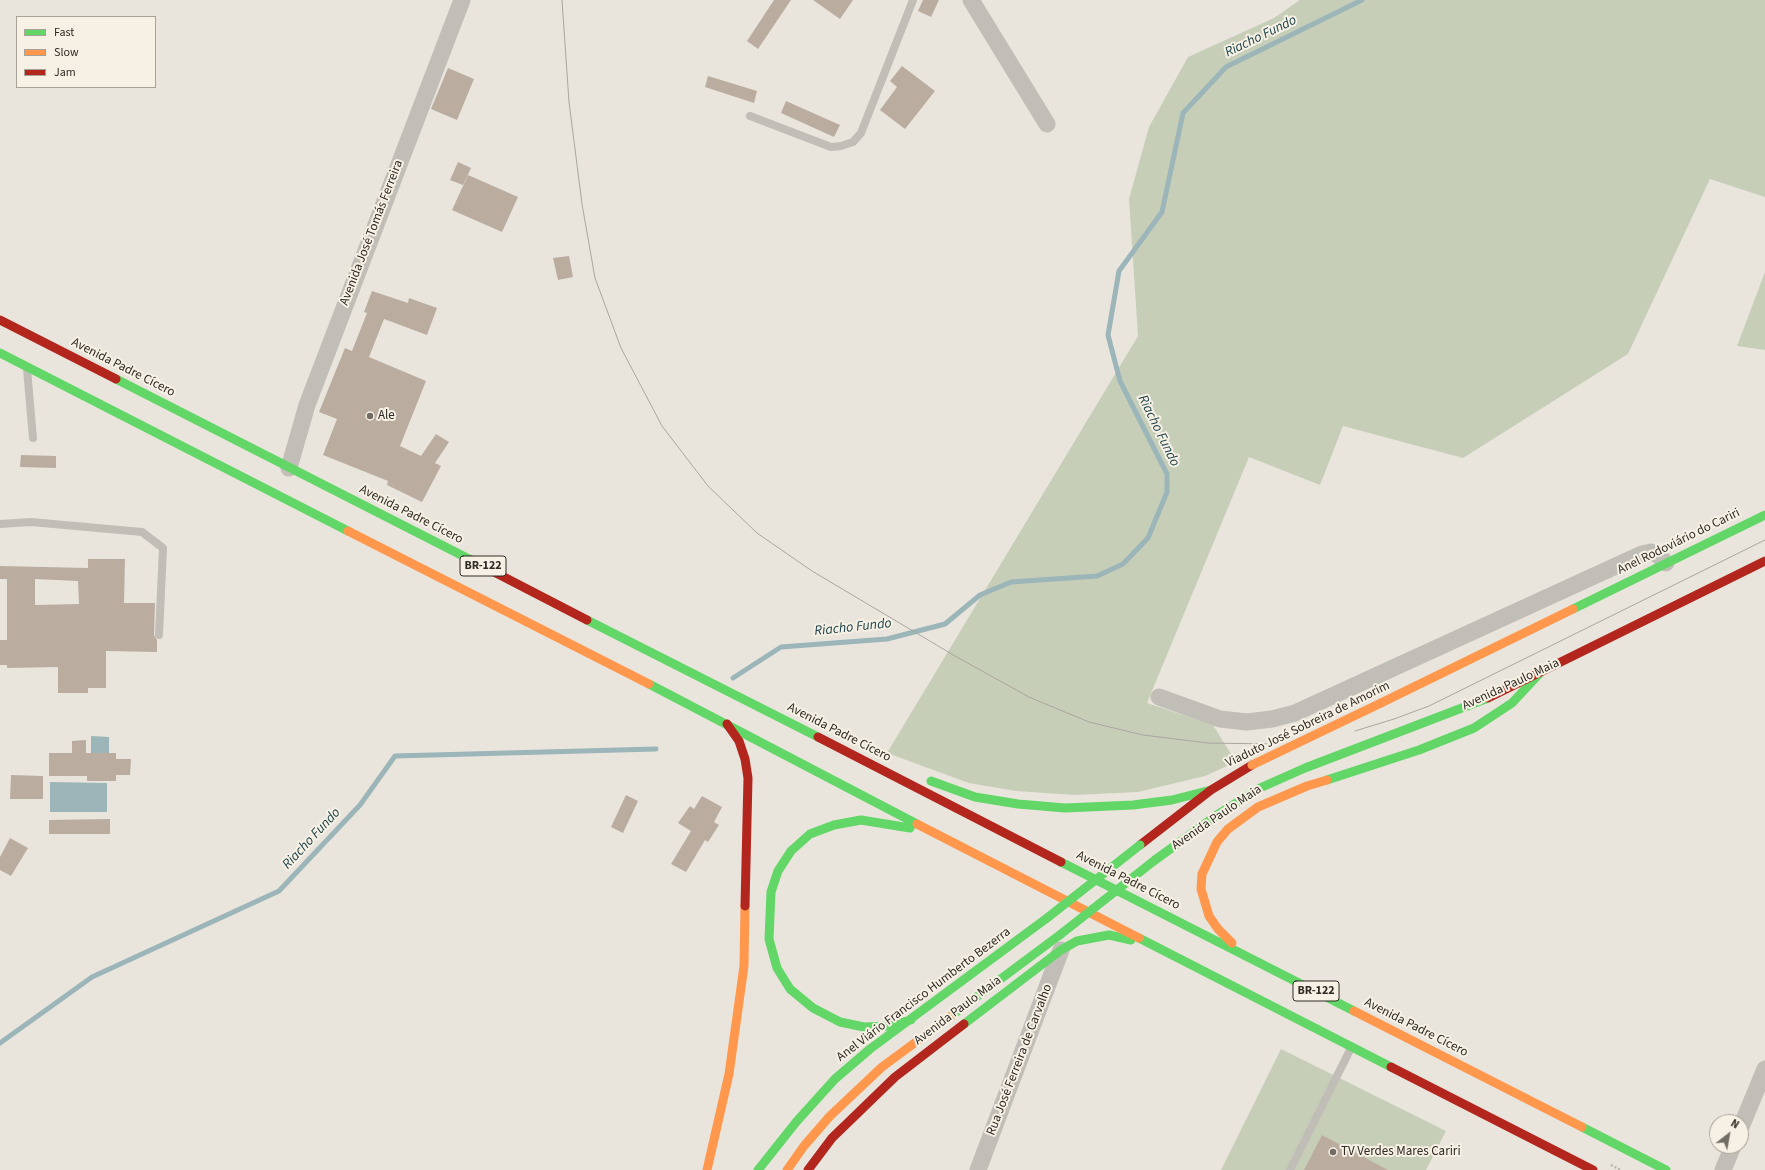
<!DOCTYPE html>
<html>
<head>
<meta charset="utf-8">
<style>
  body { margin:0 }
  #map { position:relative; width:1765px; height:1170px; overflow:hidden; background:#e9e5dd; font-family:"Source Sans 3",sans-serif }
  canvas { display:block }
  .legend { position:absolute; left:16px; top:16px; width:140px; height:72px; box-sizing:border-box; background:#f6f1e4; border:1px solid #a7a298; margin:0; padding:5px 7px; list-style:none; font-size:12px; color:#312b26 }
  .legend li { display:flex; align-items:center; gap:8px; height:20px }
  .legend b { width:20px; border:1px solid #a7a298 }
  .north { position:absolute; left:1709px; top:1114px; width:40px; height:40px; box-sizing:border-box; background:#f6f1e4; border:1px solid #a7a298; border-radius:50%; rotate:31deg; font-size:11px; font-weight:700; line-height:16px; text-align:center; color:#312b26 }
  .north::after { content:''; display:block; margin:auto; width:14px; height:18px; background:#716c66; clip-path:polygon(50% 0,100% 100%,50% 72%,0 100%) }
</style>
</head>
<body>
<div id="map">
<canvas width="1765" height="1170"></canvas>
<ul class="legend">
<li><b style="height:5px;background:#63d668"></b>Fast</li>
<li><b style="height:5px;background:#ff974d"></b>Slow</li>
<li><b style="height:5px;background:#b3261e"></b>Jam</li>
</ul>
<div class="north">N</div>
</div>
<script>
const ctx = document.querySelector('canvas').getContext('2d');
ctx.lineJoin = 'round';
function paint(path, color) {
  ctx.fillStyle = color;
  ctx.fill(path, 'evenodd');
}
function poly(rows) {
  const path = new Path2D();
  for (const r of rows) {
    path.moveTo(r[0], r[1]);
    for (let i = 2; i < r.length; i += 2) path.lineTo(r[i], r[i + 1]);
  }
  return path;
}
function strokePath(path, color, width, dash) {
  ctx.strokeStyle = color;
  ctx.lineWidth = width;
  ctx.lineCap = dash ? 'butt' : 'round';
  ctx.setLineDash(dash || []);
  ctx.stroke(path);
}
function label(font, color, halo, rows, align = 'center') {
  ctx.font = font + ' "Source Sans 3",sans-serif';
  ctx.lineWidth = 4;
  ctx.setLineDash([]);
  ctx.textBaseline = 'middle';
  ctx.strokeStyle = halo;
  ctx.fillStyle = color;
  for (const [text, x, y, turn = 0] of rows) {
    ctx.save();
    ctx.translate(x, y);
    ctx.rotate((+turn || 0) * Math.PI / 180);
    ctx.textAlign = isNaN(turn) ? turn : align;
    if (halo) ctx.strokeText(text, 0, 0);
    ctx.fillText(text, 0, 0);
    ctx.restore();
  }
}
paint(poly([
  [1300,0,1765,0,1765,197,1710,179,1628,354,1463,458,1343,426,1320,485,1249,457,1147,703,1213,725,1236,762,1205,776,1138,792,1075,795,1016,791,969,783,887,753,1138,336,1129,199,1149,127,1188,57,1274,18],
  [1765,272,1765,350,1737,346],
  [1281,1049,1446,1131,1426,1170,1221,1170]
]), '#c7ceb8');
paint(poly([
  [91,736,109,737,109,754,91,753],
  [50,782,107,783,107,812,50,812]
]), '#9bb5b8');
strokePath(poly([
  [733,678,781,647,887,639,945,624,980,595,1011,582,1097,576,1123,564,1148,538,1167,492,1167,474,1120,381,1108,335,1119,271,1162,212,1183,113,1226,67,1362,0],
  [0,1043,92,977,279,891,360,805,395,756,656,749]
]), '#9bb5b8', 5);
paint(poly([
  [774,0,791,0,758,49,747,41],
  [813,0,853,0,840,19],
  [923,0,939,0,931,17,918,11],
  [902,66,935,91,905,129,880,110,897,87,890,81],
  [448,68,474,79,457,120,431,109],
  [708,76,757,91,754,103,705,87],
  [786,101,840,125,834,137,781,113],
  [458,162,471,168,463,185,450,180],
  [468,175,518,197,502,232,452,210],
  [569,256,573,277,558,280,553,258],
  [372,291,408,303,409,298,437,308,427,335,384,319,369,357,426,381,400,446,421,456,436,434,449,442,435,463,441,466,422,502,387,485,388,481,323,455,337,419,319,412,345,348,352,351,367,313,364,312],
  [21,455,56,456,56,468,20,467],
  [88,559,125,559,124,603,155,603,154,635,157,640,157,652,106,651,106,688,88,688,88,693,58,693,58,667,7,668,7,665,0,665,0,640,7,640,7,579,0,579,0,566,88,568],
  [35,579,78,581,79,604,35,605],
  [86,740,86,753,116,753,116,759,131,759,130,775,116,775,116,781,87,781,87,776,49,776,49,753,72,753,72,741],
  [11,775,43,776,43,799,10,799],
  [626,795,638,801,623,833,611,827],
  [702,796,722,807,714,822,719,825,708,842,705,840,686,872,671,864,691,831,678,823,690,806,694,809],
  [110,819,110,834,49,834,49,820],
  [10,838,28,848,11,876,0,870,0,857],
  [1322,1135,1388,1170,1304,1170]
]), '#bbaca0');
strokePath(poly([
  [1611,1165,1621,1170]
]), '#bab5af', 2.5, [2, 2]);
strokePath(poly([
  [750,116,831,147,841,146,853,142,861,133,913,0],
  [27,369,33,438],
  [0,524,31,522,142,532,163,548,159,635],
  [1290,1170,1351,1048]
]), '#c1bdb7', 8);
strokePath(poly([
  [971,0,1047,124],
  [289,468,307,405,462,0],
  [1159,697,1220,719,1247,722,1272,719,1295,713,1642,554,1651,552,1658,555,1666,563],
  [1741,1127,1765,1069],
  [978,1170,1061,950],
  [1723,1170,1733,1146]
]), '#c1bdb7', 17);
strokePath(poly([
  [0,353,348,531],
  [116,379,471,560],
  [1573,609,1765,515],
  [587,620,818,737],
  [649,684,917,824],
  [1327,780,1419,750,1474,728,1512,703,1541,672],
  [931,781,975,797,1018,804,1065,808,1133,805,1172,800,1211,790],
  [910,828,861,820,834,825,810,834,791,851,778,871,771,892,769,939,777,968,790,989,813,1008,840,1022,864,1027,887,1026,911,1020],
  [1155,860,1220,813,1260,788,1305,768,1488,698],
  [1061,862,1354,1011],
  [1139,938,1391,1067],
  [951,1016,1061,934],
  [964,1024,1061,950,1077,941,1109,935,1131,940],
  [1582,1127,1666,1170],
  [758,1170,797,1121,835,1079,870,1049,1047,918]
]), '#63d668', 9);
strokePath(poly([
  [348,531,649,684],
  [1381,703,1573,609],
  [917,824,1139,938],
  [1232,943,1218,929,1209,916,1201,889,1202,874,1217,842,1228,829,1258,807,1307,786,1327,780],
  [1354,1011,1582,1127],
  [707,1170,729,1074,744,966,745,906],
  [787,1170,804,1146,830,1116,882,1067,951,1016]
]), '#ff974d', 9);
strokePath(poly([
  [0,320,116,379],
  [471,560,587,620],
  [1488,698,1765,561],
  [727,724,739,741,745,759,748,778,745,906],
  [818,737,1061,862],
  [1140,845,1211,790,1252,765],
  [1391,1067,1593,1170],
  [808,1170,832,1138,895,1077,964,1024]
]), '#b3261e', 9);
strokePath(poly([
  [562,0,569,102,582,204,595,278,621,348,662,426,708,486,757,533,812,571,955,656,1029,697,1089,722,1143,735,1208,743,1271,744],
  [1355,731,1394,719,1429,706,1765,540]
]), '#a9a6a1', 1);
strokePath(poly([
  [1047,918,1140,845],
  [1061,934,1155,860]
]), '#63d668', 9);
strokePath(poly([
  [1252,765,1381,703]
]), '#ff974d', 9);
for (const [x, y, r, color] of [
  [370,416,4,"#716c66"],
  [1333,1152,4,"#716c66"]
]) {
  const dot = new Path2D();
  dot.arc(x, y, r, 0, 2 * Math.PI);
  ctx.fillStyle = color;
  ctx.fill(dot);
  strokePath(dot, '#f6f1e4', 1.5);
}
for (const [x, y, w] of [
  [483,566,46],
  [1316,991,46]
]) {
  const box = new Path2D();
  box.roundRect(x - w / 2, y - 10, w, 20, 3);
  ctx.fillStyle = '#f6f1e4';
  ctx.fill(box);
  strokePath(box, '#312b26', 1);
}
label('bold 12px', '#312b26', null, [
  ["BR-122",483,566],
  ["BR-122",1316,991]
]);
label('13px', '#312b26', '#f6f1e4', [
  ["Avenida José Tomás Ferreira",372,233,-69],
  ["Avenida Padre Cícero",123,368,27],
  ["Avenida Padre Cícero",411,515,27],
  ["Anel Rodoviário do Cariri",1679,542,-26],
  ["Avenida Paulo Maia",1511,685,-25],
  ["Viaduto José Sobreira de Amorim",1308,725,-26],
  ["Avenida Padre Cícero",839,733,27],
  ["Avenida Paulo Maia",1217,818,-34],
  ["Avenida Padre Cícero",1128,881,27],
  ["Anel Viário Francisco Humberto Bezerra",924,995,-37],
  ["Avenida Paulo Maia",958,1011,-37],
  ["Avenida Padre Cícero",1416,1028,27],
  ["Rua José Ferreira de Carvalho",1020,1060,-69]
]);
label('13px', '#312b26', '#f6f1e4', [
  ["Ale",378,416],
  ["TV Verdes Mares Cariri",1341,1152]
], 'left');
label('italic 14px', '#20454e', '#f6f1e4', [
  ["Riacho Fundo",1261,37,-26],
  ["Riacho Fundo",1158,431,64],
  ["Riacho Fundo",853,628,-6],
  ["Riacho Fundo",312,839,-47]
]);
</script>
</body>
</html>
